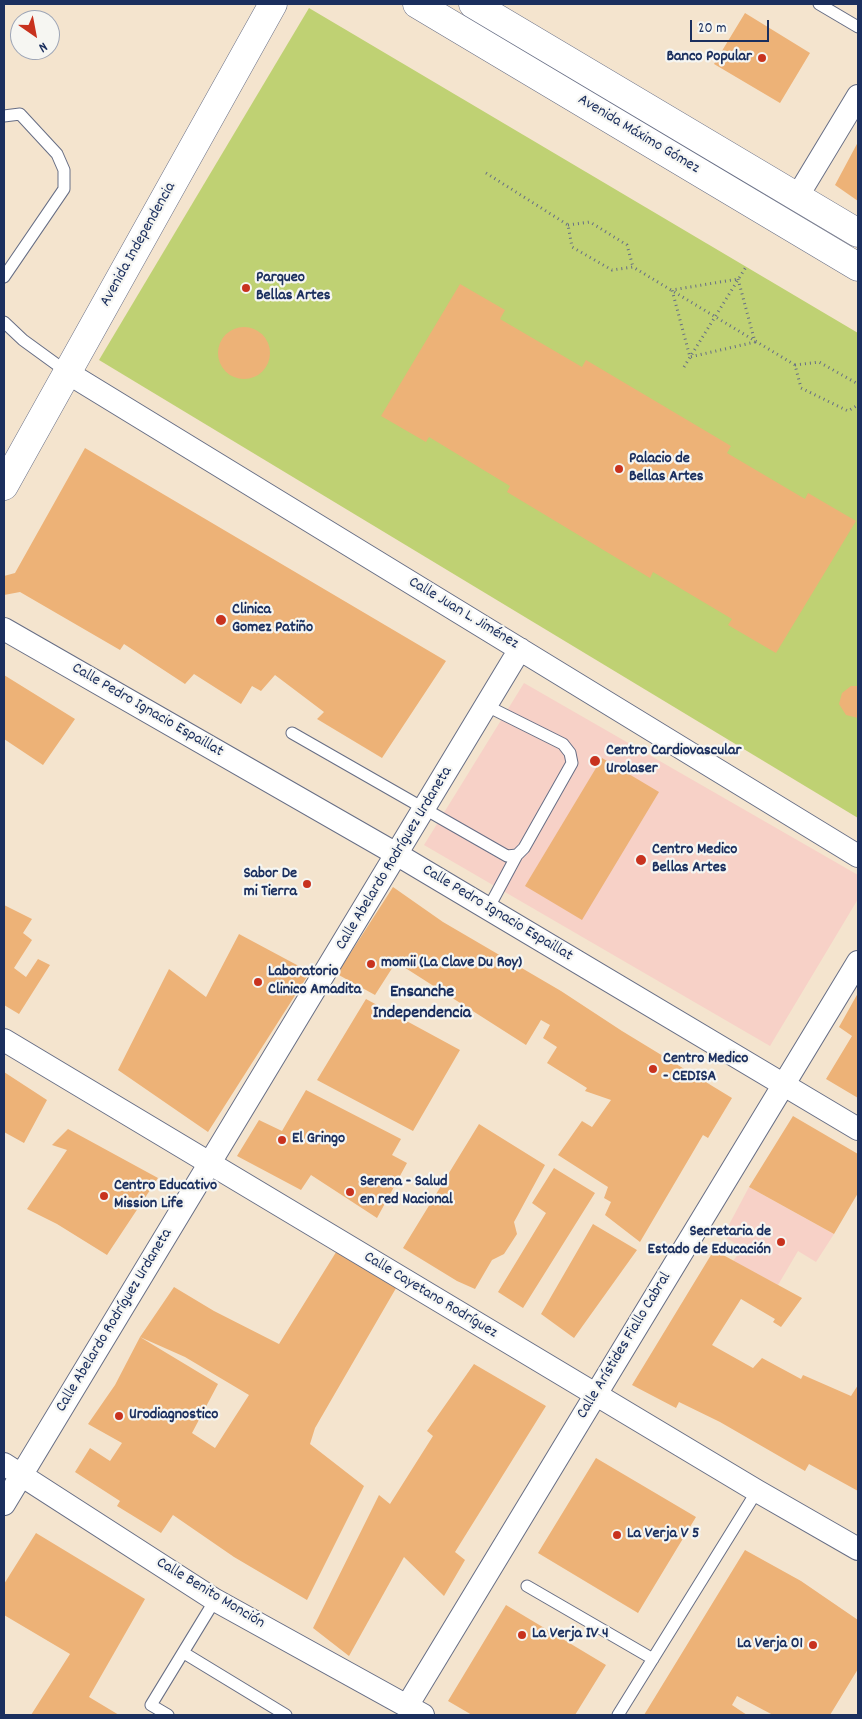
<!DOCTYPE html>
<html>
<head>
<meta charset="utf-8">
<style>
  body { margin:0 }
  #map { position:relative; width:862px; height:1719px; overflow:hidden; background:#f4e4ce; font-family:Dekko,sans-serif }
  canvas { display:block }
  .frame { position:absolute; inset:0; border:5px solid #1b2f5e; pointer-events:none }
  .north { position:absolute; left:10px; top:10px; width:50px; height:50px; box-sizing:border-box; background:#f6f6f2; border:1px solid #9ea6b7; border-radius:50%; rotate:147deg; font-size:14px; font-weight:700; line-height:20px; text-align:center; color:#1b2f5e }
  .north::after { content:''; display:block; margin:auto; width:18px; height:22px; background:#c8321e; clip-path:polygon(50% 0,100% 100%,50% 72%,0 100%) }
  .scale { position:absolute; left:690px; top:20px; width:79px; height:22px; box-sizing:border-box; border:2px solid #1b2f5e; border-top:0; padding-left:6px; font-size:15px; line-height:18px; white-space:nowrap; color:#1b2f5e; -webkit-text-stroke:4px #f6f6f2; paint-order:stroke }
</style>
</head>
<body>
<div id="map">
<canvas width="862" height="1719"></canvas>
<div class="frame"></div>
<div class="north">N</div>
<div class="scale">20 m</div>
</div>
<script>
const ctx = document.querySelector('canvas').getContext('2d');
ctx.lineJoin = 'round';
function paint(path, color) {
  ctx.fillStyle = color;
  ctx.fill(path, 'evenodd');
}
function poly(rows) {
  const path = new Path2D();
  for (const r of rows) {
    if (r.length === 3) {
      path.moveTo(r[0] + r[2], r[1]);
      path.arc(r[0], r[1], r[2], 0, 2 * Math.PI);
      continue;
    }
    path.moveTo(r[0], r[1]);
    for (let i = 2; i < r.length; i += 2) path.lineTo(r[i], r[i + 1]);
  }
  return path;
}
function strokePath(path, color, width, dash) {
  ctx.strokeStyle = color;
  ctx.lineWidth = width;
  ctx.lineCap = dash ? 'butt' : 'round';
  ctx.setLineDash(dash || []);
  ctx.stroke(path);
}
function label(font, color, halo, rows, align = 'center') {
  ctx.font = font + ' Dekko,sans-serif';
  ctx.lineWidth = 4.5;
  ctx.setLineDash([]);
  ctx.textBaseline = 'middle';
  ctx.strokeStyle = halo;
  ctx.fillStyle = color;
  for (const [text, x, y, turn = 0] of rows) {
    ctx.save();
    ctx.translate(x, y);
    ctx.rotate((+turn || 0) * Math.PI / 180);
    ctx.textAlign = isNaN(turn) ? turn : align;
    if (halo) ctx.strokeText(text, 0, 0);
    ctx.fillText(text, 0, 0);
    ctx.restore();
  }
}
paint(poly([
  [524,683,858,875,858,899,770,1046,424,845],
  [749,1187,834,1234,816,1262,798,1251,778,1285,733,1261,743,1248,723,1236]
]), '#f7d1c7');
paint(poly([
  [309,8,858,333,858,818,99,360]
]), '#bfd173');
paint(poly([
  [745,13,810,53,780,103,714,64],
  [858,142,858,201,835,185],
  [460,284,505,310,500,319,582,367,586,360,731,446,727,453,805,499,808,493,856,521,776,653,728,625,732,619,653,572,650,578,507,492,510,486,429,437,426,442,381,416],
  [244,353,26],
  [85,448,446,661,382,758,317,719,324,712,275,675,261,691,252,686,241,704,194,674,185,684,124,644,120,650,20,592,4,595,4,576,15,573],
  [4,675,75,719,43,765,4,739],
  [851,686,858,686,858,718,846,715,839,704,842,693],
  [602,758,659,792,582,920,525,886],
  [393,887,443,922,561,991,622,1031,732,1098,708,1138,703,1135,640,1242,605,1215,611,1202,604,1198,608,1187,558,1155,582,1121,592,1127,611,1100,585,1091,587,1088,547,1063,557,1047,543,1038,550,1025,541,1020,526,1045,396,962,375,995,337,974],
  [4,905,32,919,23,933,32,940,14,968,26,977,38,959,50,965,19,1014,4,1005],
  [239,934,310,972,208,1132,118,1070,169,969,206,997],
  [858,993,858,1098,826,1079,852,1036,839,1027],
  [366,999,460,1050,413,1131,317,1080],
  [4,1072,47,1100,24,1143,4,1132],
  [306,1090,401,1139,392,1155,407,1163,377,1218,311,1175,301,1190,237,1156,259,1120,282,1131],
  [793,1116,858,1154,858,1193,834,1234,749,1187],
  [479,1124,545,1165,514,1222,517,1234,504,1254,492,1260,475,1289,457,1281,403,1248],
  [68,1129,158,1178,107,1255,57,1224,27,1209,67,1150,52,1145],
  [554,1168,595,1193,523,1308,498,1292,546,1213,532,1203],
  [593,1224,637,1250,574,1338,541,1314],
  [338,1249,399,1283,315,1428,310,1444,364,1486,307,1600,234,1557,173,1515,161,1533,117,1506,120,1501,75,1472,90,1448,110,1461,122,1443,88,1424,115,1385,140,1337,174,1287,214,1311,279,1344],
  [140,1337,185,1357,249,1395,215,1448,192,1433,218,1384],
  [714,1250,802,1298,781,1327,773,1322,775,1319,741,1299,712,1345,753,1368,762,1358,801,1379,803,1375,851,1396,858,1385,858,1491,809,1464,805,1471,720,1422,679,1402,676,1408,632,1385],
  [474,1364,546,1406,455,1552,465,1560,444,1596,404,1557,349,1656,313,1628,379,1495,390,1504,433,1436,427,1431],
  [596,1458,696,1517,638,1613,538,1553],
  [36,1533,145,1599,89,1697,119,1715,31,1715,70,1654,4,1615,4,1584],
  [745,1550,801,1581,858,1620,858,1669,830,1715,773,1715,737,1696,732,1705,747,1715,644,1715],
  [506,1605,606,1665,575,1715,472,1715,448,1701]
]), '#edb277');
const service = poly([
  [819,4,858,27],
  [4,116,20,114,57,154,64,170,64,189,4,277],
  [4,322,23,340,67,372],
  [292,733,507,856,517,855,524,848,572,763,570,753,563,744,487,706],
  [488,909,517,855],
  [527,1586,653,1659],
  [184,1653,286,1715],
  [168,1715,151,1705,215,1600],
  [618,1715,757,1491]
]);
const minor = poly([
  [797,197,858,96],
  [68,373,858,856],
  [4,629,398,855,858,1129],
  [4,1040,757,1491,858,1549],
  [4,1464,215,1600,423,1715],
  [4,1504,520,649],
  [407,1706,858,962]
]);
const secondary = poly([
  [4,486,273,4]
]);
const primary = poly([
  [417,4,858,267],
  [473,4,858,233]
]);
strokePath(service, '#676e85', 13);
strokePath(minor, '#676e85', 24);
strokePath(secondary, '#676e85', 29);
strokePath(primary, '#676e85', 29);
strokePath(poly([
  [486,173,568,225,572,247,612,270,633,267,795,365,801,388,848,411,858,405],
  [568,225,590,222,627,245,633,267],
  [738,279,755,342,690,357,672,290,738,279],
  [795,365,819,362,858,384],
  [684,367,746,267]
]), '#676e85', 3, [1, 4]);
strokePath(service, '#fff', 11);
strokePath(minor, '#fff', 22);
strokePath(secondary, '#fff', 28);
strokePath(primary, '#fff', 28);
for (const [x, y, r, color] of [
  [762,58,5,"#c8321e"],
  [246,288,5,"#c8321e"],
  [619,469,5,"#c8321e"],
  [221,620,6,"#c8321e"],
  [595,761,6,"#c8321e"],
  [641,860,6,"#c8321e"],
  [307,884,5,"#c8321e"],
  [371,964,5,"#c8321e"],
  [258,982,5,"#c8321e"],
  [653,1069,5,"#c8321e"],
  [282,1140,5,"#c8321e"],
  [350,1192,5,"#c8321e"],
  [104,1196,5,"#c8321e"],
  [781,1242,5,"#c8321e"],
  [119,1416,5,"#c8321e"],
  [617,1535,5,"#c8321e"],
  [522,1635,5,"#c8321e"],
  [813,1645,5,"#c8321e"]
]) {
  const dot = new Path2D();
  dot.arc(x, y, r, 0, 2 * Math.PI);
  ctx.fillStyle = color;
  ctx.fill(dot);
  strokePath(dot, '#f6f6f2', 2);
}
label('bold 16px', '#1b2f5e', '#f6f6f2', [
  ["Banco Popular",752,58,"right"],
  ["Parqueo",256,279],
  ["Bellas Artes",256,297],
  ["Palacio de",629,460],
  ["Bellas Artes",629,478],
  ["Clinica",232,611],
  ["Gomez Patiño",232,629],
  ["Centro Cardiovascular",606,752],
  ["Urolaser",606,770],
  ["Centro Medico",652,851],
  ["Bellas Artes",652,869],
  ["Sabor De",297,875,"right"],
  ["mi Tierra",297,893,"right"],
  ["momii (La Clave Du Roy)",381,964],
  ["Laboratorio",268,973],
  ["Clinico Amadita",268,991],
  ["Centro Medico",663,1060],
  ["- CEDISA",663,1078],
  ["El Gringo",292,1140],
  ["Serena - Salud",360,1183],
  ["en red Nacional",360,1201],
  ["Centro Educativo",114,1187],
  ["Mission Life",114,1205],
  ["Secretaria de",771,1233,"right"],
  ["Estado de Educación",771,1251,"right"],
  ["Urodiagnostico",129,1416],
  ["La Verja V 5",627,1535],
  ["La Verja IV 4",532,1635],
  ["La Verja 01",803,1645,"right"]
], 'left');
label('16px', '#1b2f5e', '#f6f6f2', [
  ["Avenida Máximo Gómez",638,135,31],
  ["Avenida Independencia",139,245,-61],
  ["Calle Juan L. Jiménez",463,614,31],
  ["Calle Pedro Ignacio Espaillat",147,711,30],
  ["Calle Abelardo Rodríguez Urdaneta",395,859,-59],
  ["Calle Pedro Ignacio Espaillat",497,914,31],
  ["Calle Cayetano Rodríguez",430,1296,31],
  ["Calle Abelardo Rodríguez Urdaneta",115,1321,-59],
  ["Calle Arístides Fiallo Cabral",625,1346,-59],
  ["Calle Benito Monción",210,1594,31]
]);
label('bold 18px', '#1b2f5e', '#f6f6f2', [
  ["Ensanche",422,994],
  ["Independencia",422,1015]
]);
</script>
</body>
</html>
